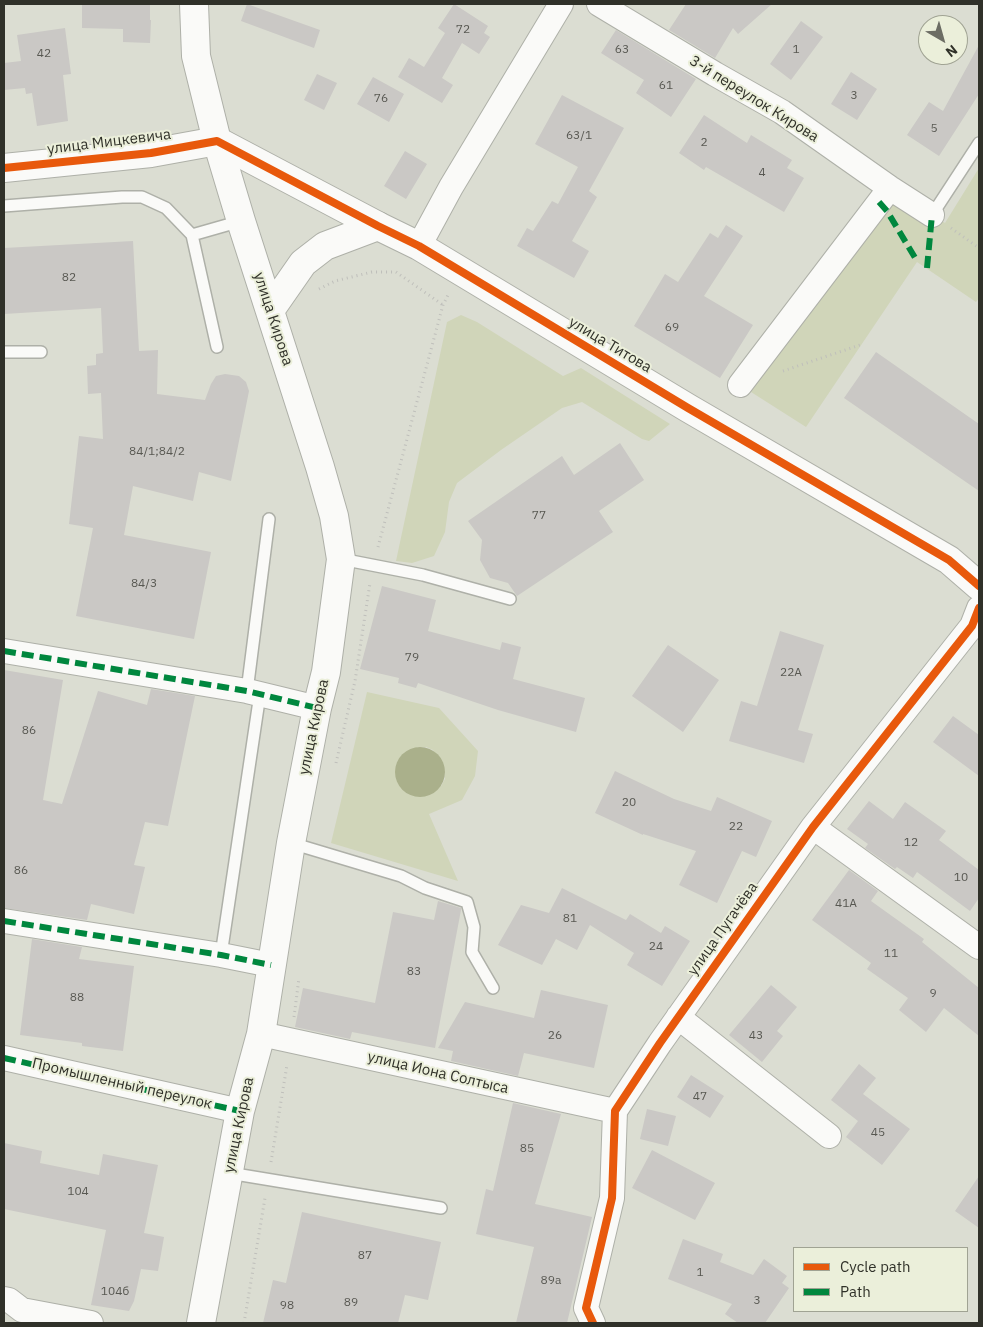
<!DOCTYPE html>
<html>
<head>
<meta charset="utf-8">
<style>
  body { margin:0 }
  #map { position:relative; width:983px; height:1327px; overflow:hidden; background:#dbddd2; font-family:"IBM Plex Sans",sans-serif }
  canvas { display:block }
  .frame { position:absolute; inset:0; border:5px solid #303129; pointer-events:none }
  .legend { position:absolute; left:793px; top:1247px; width:175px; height:65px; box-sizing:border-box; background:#ebefda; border:1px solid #a0a393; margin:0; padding:6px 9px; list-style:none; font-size:15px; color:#303129 }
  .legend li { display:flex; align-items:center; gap:10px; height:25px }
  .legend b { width:25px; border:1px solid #a0a393 }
  .north { position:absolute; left:918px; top:15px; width:50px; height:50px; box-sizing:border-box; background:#ebefda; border:1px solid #a0a393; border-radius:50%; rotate:142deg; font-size:14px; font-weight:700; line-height:20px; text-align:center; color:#303129 }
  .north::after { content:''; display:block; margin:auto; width:18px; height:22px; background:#6c6d64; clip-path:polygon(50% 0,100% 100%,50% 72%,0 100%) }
</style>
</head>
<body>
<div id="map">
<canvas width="983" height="1327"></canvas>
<div class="frame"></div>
<ul class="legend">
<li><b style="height:6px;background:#e8590c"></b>Cycle path</li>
<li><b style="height:6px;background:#00873e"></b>Path</li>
</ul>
<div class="north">N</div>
</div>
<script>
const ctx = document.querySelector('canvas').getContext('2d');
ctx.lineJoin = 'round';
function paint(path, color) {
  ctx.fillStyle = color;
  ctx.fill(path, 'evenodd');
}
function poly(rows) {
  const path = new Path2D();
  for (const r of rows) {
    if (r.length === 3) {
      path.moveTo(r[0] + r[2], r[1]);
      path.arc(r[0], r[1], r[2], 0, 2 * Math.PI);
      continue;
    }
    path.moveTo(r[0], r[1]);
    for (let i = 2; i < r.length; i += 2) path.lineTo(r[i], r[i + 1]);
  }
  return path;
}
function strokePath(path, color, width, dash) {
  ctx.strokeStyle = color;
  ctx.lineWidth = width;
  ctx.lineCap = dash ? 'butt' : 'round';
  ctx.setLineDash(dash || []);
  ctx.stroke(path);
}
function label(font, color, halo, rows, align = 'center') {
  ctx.font = font + ' "IBM Plex Sans",sans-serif';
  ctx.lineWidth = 4;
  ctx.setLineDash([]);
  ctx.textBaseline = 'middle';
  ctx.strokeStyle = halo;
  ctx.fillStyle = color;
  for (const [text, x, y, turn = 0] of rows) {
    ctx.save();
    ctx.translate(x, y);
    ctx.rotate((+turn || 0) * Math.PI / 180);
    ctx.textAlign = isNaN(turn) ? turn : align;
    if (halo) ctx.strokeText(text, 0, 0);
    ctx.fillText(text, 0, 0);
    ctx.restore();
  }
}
paint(poly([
  [979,168,979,298,976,302,917,262,806,427,740,385,890,188,945,223],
  [461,315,477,322,563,376,581,368,670,424,649,441,642,439,582,402,562,408,501,450,457,483,449,502,445,532,434,556,412,563,396,561,447,322],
  [367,692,439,708,478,751,475,776,462,800,429,814,458,881,331,843],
  [417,747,426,747,433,750,445,771,445,779,441,786]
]), '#d0d5b9');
paint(poly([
  [420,772,25]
]), '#aab08b');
paint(poly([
  [82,4,150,4,150,20,151,20,150,43,123,42,123,29,82,28],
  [247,4,320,30,314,48,241,21],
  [454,4,488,26,484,33,490,37,479,54,462,43,442,78,453,85,442,103,398,77,409,58,424,67,445,33,438,28],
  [686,4,772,4,738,34,733,28,715,58,669,30],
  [801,21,823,37,791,80,770,64],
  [65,28,71,74,63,75,68,121,37,126,32,93,26,94,25,88,4,90,4,63,21,61,17,35],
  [616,30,696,79,671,117,636,93,644,80,601,53],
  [979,45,979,94,939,156,907,135,929,102,943,111],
  [851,72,877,89,857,120,831,104],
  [317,74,337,83,324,110,304,100],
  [373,77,404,94,389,122,357,104],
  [562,95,624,128,589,191,597,197,572,241,589,251,574,278,517,246,527,228,533,231,552,201,558,204,578,167,535,144],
  [704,115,747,143,751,135,792,160,787,168,804,178,784,212,706,167,704,170,679,153],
  [405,151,427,164,406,199,384,186],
  [726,225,743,236,704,296,753,325,720,378,634,326,665,274,678,282,710,233,718,238],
  [133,241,139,351,158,350,157,394,205,400,211,384,216,376,225,374,239,376,246,382,249,391,231,481,199,472,193,501,133,486,124,535,211,552,194,639,76,616,93,528,69,524,79,436,103,439,101,393,88,394,87,366,96,365,96,354,103,353,101,308,4,314,4,248],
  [876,352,979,424,979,491,844,398],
  [620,443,644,480,599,511,613,532,517,596,508,583,490,578,480,560,482,540,468,521,562,456,574,475],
  [382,586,436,600,428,631,500,650,502,642,521,647,513,679,585,698,576,732,498,710,418,683,416,688,398,683,399,678,360,669],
  [780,631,824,645,798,730,813,734,804,763,729,741,741,701,757,706],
  [668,645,719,680,683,732,632,696],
  [4,670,63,680,43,800,62,804,98,691,147,705,151,689,195,696,168,826,145,822,134,865,145,867,134,914,91,904,87,920,4,908],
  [953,716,979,735,979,776,933,742],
  [615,771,674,799,711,811,717,797,772,821,756,857,742,851,717,903,679,885,696,851,643,834,643,835,595,813],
  [869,801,893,819,905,802,946,831,939,840,979,870,979,898,970,911,917,872,913,878,897,867,895,869,865,848,868,844,847,829],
  [849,870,878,891,871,901,924,939,922,942,979,988,979,1036,944,1008,926,1032,899,1010,908,998,867,969,871,963,812,920],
  [562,888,626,920,630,914,661,933,665,926,690,941,662,986,627,965,634,953,590,925,577,950,556,939,542,965,498,945,521,905,549,913],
  [438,901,461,908,461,910,435,1048,352,1032,350,1039,295,1027,303,988,375,1003,393,912,434,920],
  [32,939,82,947,79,959,134,966,123,1051,82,1046,82,1043,20,1035],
  [771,985,797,1007,777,1031,783,1036,762,1062,729,1035],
  [541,990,608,1005,594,1068,524,1053,518,1076,451,1061,453,1051,438,1048,465,1002,534,1018],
  [859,1064,876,1078,863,1094,910,1129,882,1165,846,1137,858,1121,831,1100],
  [691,1075,724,1096,710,1118,677,1097],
  [513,1103,561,1114,535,1204,592,1217,567,1323,516,1323,534,1247,476,1234,486,1189,493,1191],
  [647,1109,676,1116,668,1146,640,1139],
  [4,1143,42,1151,40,1163,99,1175,103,1154,158,1165,144,1233,164,1237,158,1271,141,1269,134,1301,129,1311,91,1305,106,1230,4,1209],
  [652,1150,715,1183,695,1220,632,1188],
  [979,1176,979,1228,955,1211],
  [302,1212,441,1242,428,1300,405,1295,398,1323,263,1323,273,1280,286,1283],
  [683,1239,723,1254,720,1262,753,1275,764,1259,787,1276,782,1283,789,1288,765,1323,738,1323,725,1314,732,1304,668,1279]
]), '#cac8c5');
const service = poly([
  [4,206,122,197,142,197,166,208,192,235,217,347],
  [932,215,979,143],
  [192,235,241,221],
  [4,352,41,352],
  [341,559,423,575,510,599],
  [247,691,269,519],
  [291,843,401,876,425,888,467,902,474,927,472,952,493,988],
  [221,955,260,694],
  [229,1173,441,1208]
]);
const minor = poly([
  [599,4,715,74,782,112,890,188,932,215],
  [419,246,451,187,561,4],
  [740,385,890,188],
  [4,651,247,691,317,708],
  [813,827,979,947],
  [4,921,221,955,271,965],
  [678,1017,829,1136],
  [261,1034,615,1111],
  [4,1058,240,1111],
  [4,1299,9,1300,22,1310,91,1323],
  [593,1323,586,1308,612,1198,615,1111,660,1043,813,827,972,626,979,608]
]);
const tertiary = poly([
  [4,168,151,153,217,141,378,226,419,246,688,408,949,560,979,586]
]);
const secondary = poly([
  [194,4,196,56,217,141,241,221,320,467,334,516,341,559,326,672,317,708,291,843,261,1034,240,1111,201,1323],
  [271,309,303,263,325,246,378,226]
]);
strokePath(service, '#aeb0a8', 14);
strokePath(minor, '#aeb0a8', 26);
strokePath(tertiary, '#aeb0a8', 30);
strokePath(secondary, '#aeb0a8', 30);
strokePath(poly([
  [951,228,979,248],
  [319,289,335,281,372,272,396,272,443,305],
  [783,371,863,344],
  [378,547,443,305,449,293],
  [336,763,355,681,370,583],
  [294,1017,299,978],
  [271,1162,287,1065],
  [244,1323,265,1198]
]), '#bfbfbb', 3, [1, 4]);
strokePath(service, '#fafaf8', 11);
strokePath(minor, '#fafaf8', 24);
strokePath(tertiary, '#fafaf8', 28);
strokePath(secondary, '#fafaf8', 28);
strokePath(poly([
  [879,202,887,211,917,261],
  [927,268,932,215],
  [4,651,247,691,317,708],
  [4,921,221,955,271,965],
  [4,1058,240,1111]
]), '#00873e', 6, [12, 6]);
strokePath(poly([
  [4,168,151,153,217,141,378,226,419,246,688,408,949,560,979,586],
  [593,1323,586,1308,612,1198,615,1111,660,1043,813,827,972,626,979,608]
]), '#e8590c', 8);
label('12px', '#585852', null, [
  ["72",463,30],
  ["63",622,50],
  ["1",796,50],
  ["42",44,54],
  ["61",666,86],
  ["3",854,96],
  ["76",381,99],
  ["5",934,129],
  ["63/1",579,136],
  ["2",704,143],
  ["4",762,173],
  ["82",69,278],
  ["69",672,328],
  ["84/1;84/2",157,452],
  ["77",539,516],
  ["84/3",144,584],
  ["79",412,658],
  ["22А",791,673],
  ["86",29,731],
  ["20",629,803],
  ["22",736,827],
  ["12",911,843],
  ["86",21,871],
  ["10",961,878],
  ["41А",846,904],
  ["81",570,919],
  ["24",656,947],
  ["11",891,954],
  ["83",414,972],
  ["9",933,994],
  ["88",77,998],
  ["26",555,1036],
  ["43",756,1036],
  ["47",700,1097],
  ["45",878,1133],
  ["85",527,1149],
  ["104",78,1192],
  ["87",365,1256],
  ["1",700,1273],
  ["89а",551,1281],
  ["104б",115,1292],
  ["3",757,1301],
  ["89",351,1303],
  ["98",287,1306]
]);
label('15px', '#303129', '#ebefda', [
  ["3-й переулок Кирова",754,99,32],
  ["улица Мицкевича",109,142,-7],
  ["улица Кирова",273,319,72],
  ["улица Титова",610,345,31],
  ["улица Кирова",314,727,-78],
  ["улица Пугачёва",723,929,-55],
  ["улица Иона Солтыса",438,1073,13],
  ["Промышленный переулок",122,1084,13],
  ["улица Кирова",239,1125,-78]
]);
</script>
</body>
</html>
